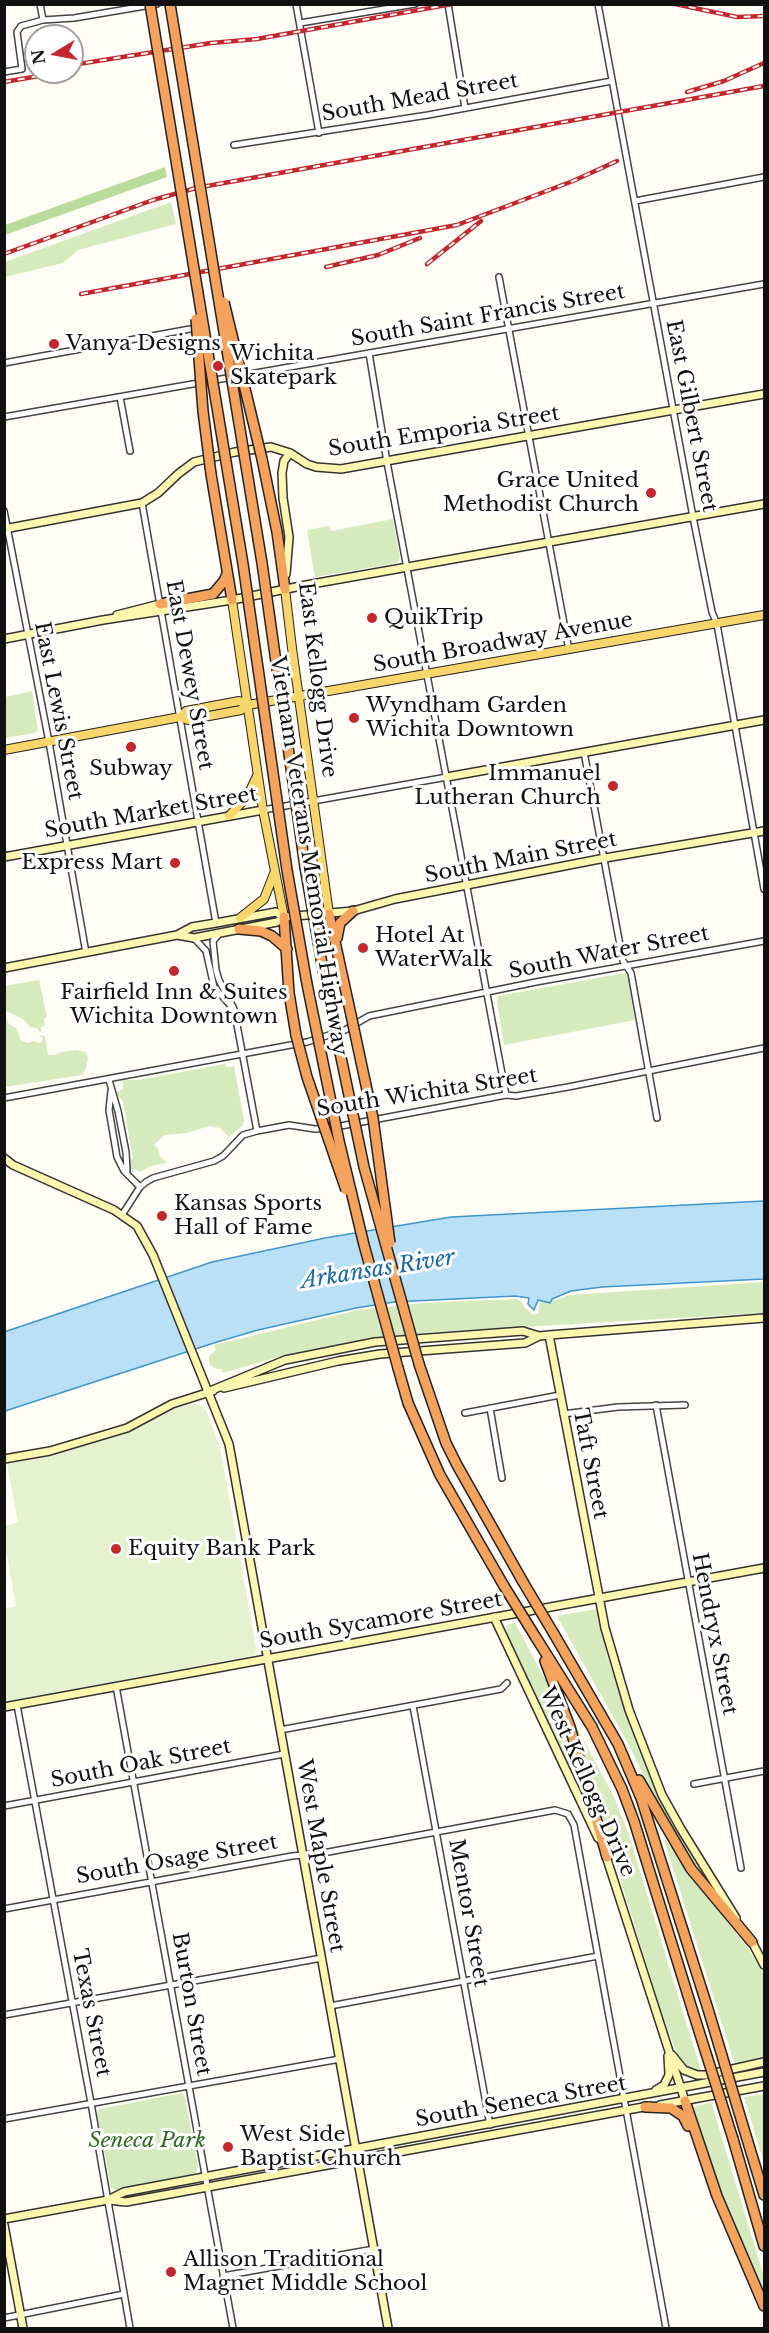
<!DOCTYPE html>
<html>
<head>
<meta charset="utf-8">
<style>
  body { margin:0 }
  #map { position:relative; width:769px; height:2333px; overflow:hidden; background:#fffdf5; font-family:"Libre Baskerville",serif }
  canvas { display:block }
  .frame { position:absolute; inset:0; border:6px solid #111; pointer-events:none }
  .north { position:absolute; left:24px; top:24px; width:60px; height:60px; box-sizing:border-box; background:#fff; border:2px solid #a0a0a0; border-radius:50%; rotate:260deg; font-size:16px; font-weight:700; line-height:24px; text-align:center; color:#111 }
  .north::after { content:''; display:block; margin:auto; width:21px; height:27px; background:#c4262e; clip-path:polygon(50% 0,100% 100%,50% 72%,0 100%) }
</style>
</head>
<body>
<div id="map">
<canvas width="769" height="2333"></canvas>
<div class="frame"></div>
<div class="north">N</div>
</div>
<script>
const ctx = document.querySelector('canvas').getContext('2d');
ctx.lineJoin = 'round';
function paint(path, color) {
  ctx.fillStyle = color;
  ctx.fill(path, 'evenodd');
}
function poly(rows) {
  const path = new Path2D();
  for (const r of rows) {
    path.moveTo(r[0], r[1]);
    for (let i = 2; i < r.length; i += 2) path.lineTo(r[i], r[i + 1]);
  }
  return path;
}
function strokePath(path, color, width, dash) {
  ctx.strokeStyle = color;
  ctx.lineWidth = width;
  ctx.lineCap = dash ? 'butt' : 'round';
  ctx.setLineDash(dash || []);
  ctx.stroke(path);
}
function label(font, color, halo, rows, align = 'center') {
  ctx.font = font + ' "Libre Baskerville",serif';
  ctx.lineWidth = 6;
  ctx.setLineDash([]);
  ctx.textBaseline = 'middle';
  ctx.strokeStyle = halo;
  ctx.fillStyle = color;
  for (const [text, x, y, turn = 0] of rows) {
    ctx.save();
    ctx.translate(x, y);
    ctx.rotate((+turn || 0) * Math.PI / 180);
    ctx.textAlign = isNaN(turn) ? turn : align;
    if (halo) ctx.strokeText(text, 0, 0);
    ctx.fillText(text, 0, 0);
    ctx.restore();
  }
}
paint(poly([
  [171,202,176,224,78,250,63,263,5,277,5,262],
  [393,519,400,558,397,563,315,577,307,530,329,526,331,531],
  [32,691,38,730,35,733,5,738,5,697],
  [625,973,628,977,635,1020,504,1045,497,1002,498,996],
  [39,980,47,1017,44,1019,45,1026,40,1027,42,1031,40,1032,37,1028,30,1027,23,1019,4,1010,5,986],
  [5,1017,9,1024,16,1028,21,1041,29,1043,33,1041,41,1043,43,1039,39,1035,45,1036,48,1055,54,1055,61,1052,76,1050,85,1052,88,1058,86,1068,82,1075,5,1087],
  [225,1064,227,1067,234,1066,244,1120,243,1125,229,1137,220,1128,209,1126,187,1133,164,1135,154,1145,158,1148,160,1156,167,1163,151,1166,140,1172,135,1169,132,1172,128,1164,133,1158,132,1154,123,1101,115,1093,123,1089,123,1080,138,1080],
  [764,1282,764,1313,437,1332,376,1337,282,1356,223,1373,222,1369,216,1369,210,1365,209,1361,209,1356,216,1350,214,1345,358,1310,422,1303,516,1299,521,1301,525,1308,533,1315,538,1313,540,1304,543,1301,552,1299,555,1300,570,1295],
  [597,1609,608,1659,634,1735,659,1795,713,1888,711,1888,686,1854,656,1802,630,1747,557,1616],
  [515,1623,555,1698,589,1803,586,1804,506,1634,507,1625],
  [575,1724,614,1797,628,1832,701,2071,686,2068,680,2062,661,2011,573,1725],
  [664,1840,666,1840,692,1876,747,1947,764,1974,764,2060,735,2065],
  [182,2093,185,2097,198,2167,196,2173,116,2190,111,2188,97,2113,99,2109],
  [764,2094,764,2163,744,2097],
  [711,2102,764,2277,764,2294,709,2165,691,2108]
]), '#d5ebbd');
paint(poly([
  [165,167,167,177,5,235,5,225]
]), '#b9dc9c');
paint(poly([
  [191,1404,200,1405,206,1410,220,1447,256,1647,255,1655,5,1702,5,1609,16,1606,5,1543,5,1526,18,1522,7,1464,35,1459,128,1430,167,1411]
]), '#e6f2cf');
const water = poly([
  [764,1201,764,1279,602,1287,571,1291,552,1299,550,1303,538,1300,534,1310,528,1304,529,1298,515,1296,394,1302,356,1308,258,1330,217,1342,5,1411,4,1332,212,1262,325,1238,451,1217,764,1201]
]);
paint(water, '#b9e0f7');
strokePath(water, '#3f96cf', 1.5);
const street = poly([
  [40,4,43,20],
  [296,4,319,133],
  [448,4,465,108],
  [598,4,693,517,712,612,717,624,764,889],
  [300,23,415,4],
  [4,72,22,69,17,32,21,26,43,20,74,18,157,4],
  [234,145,428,115,612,81],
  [635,201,764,177],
  [499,277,569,650],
  [369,353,387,462,506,1095],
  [4,363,190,329],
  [120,397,130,451],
  [4,417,764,284],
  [142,503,216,923],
  [4,511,49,742,86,953],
  [584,752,623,961,631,973,657,1118],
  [263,810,447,777],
  [220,933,213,941,216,970,219,980,234,1009,257,1131],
  [194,938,206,951,214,987,231,1006],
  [109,1080,118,1111,126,1152,127,1171],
  [111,1091,109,1110,117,1157,124,1171,140,1187],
  [4,1098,307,1042,345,1030,369,1016,536,982,764,941],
  [122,1215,140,1187,146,1182,153,1178,214,1161,223,1156,243,1135,257,1131,289,1125,315,1129,330,1128,506,1095,516,1096,568,1087,764,1048],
  [656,1405,741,1868],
  [490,1408,502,1478],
  [465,1413,560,1395],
  [563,1414,618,1407,685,1405],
  [116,1686,233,2328],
  [17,1705,91,2103,130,2328],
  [413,1706,490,2125],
  [280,1730,501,1689,507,1683],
  [694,1784,764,1771],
  [4,1806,284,1754],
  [4,1909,292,1856,323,1853,555,1810,568,1814,574,1825,666,2328],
  [330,2006,598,1956],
  [4,2015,322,1958],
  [4,2119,340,2059],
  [223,2276,374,2249],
  [4,2318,124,2294]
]);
const secondary = poly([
  [4,529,142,503,158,493,178,474,194,462,235,452,271,447,290,453,307,464,316,467,341,469,764,394],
  [286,574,289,537,283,498,282,473,284,461,290,453],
  [117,615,160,604],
  [4,639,103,620,232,600,306,585,764,504],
  [447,777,764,720],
  [4,857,263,810],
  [177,935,194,938,277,922,284,917,353,911,395,899,605,858,764,831],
  [4,968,177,935,192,927,216,923,276,912,284,917],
  [4,1158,13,1165,114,1210,137,1226,153,1255,229,1444,388,2328],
  [549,1335,605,1628,629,1710,662,1795,681,1829,736,1918],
  [224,1388,338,1361,380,1354,525,1343,539,1336],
  [210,1391,285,1360,375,1342,523,1331,539,1336,549,1335,764,1318],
  [4,1459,50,1451,127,1428,172,1404,213,1391],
  [494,1617,598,1838],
  [4,1707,764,1568],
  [605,1853,685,2101],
  [751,1940,764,1965],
  [672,2055,684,2070,697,2075,706,2075,764,2062],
  [656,2090,664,2085,669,2075,668,2056],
  [660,2105,764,2086],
  [108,2200,126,2202,649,2106],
  [4,2219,108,2200,124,2192,764,2072],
  [4,2225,23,2328]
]);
const primary = poly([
  [285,589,292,648,329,914],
  [232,600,263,810,284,917],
  [180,717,186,711,239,701,248,705],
  [4,750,180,717,188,720,241,710,248,705,764,615],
  [229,816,247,797,257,776],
  [240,918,264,899,275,871]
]);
const highway = poly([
  [262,459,277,532,285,589],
  [211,474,232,600],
  [160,604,213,594,224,581,227,574],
  [329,914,351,1015],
  [284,917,289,993,296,1035],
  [239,929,261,931,272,936,287,949],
  [337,938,340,923,353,911],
  [419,1364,446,1443,457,1465,523,1582],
  [398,1368,408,1403,440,1475,504,1586],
  [554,1634,618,1744,641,1798,708,2009],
  [535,1636,592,1727,622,1789,634,1821,693,2012],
  [545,1661,570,1727,607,1857],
  [639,1780,691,1869,752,1942],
  [685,2101,717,2196,764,2306],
  [645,2107,671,2108,683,2116,688,2126],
  [733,2139,764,2246],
  [747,2139,764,2195]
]);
strokePath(street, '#444', 8);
strokePath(secondary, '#333', 10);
strokePath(primary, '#222', 10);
strokePath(highway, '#222', 12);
strokePath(street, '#fff', 5);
strokePath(secondary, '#fff6b0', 7);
strokePath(primary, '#f9d66b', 8);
strokePath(highway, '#f5a25d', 9);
const rail = poly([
  [675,4,737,17,764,16],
  [72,65,211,43,257,39,452,4],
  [4,82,62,72],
  [687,92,724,81,764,63],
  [4,254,153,200,196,188,764,86],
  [427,264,481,221],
  [326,267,378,255,420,238],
  [81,294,457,225,573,181,617,161]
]);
strokePath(rail, '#c4262e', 4.5);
strokePath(rail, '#fff', 2, [7]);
const highwayBridge = poly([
  [150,4,243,564,287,870,307,984,339,1141,364,1245,398,1368],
  [170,4,262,563,305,867,325,981,364,1167,419,1364],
  [224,302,262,459],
  [196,319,203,411,211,474],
  [351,1015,373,1118,390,1243],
  [296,1035,307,1077,346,1190],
  [523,1582,554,1634],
  [504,1586,535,1636],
  [708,2009,747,2139],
  [693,2012,733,2139]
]);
strokePath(highwayBridge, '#222', 12, []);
strokePath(highwayBridge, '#f5a25d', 9);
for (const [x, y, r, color] of [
  [54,344,6,"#c4262e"],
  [218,366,6,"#c4262e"],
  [651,493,6,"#c4262e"],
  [372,618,6,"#c4262e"],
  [354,718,6,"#c4262e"],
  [131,747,6,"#c4262e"],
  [613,786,6,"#c4262e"],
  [175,863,6,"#c4262e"],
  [363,948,6,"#c4262e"],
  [174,971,6,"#c4262e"],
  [162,1216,6,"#c4262e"],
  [116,1549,6,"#c4262e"],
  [228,2147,6,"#c4262e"],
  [171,2272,6,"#c4262e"]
]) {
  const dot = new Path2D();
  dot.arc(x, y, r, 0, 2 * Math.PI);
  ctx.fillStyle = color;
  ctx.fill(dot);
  strokePath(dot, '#fff', 2);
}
label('21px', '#111', '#fff', [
  ["South Mead Street",420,98,-10],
  ["South Saint Francis Street",488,316,-10],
  ["East Gilbert Street",691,416,79],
  ["South Emporia Street",444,432,-9],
  ["South Broadway Avenue",503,643,-10],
  ["East Dewey Street",189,675,80],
  ["East Kellogg Drive",317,680,83],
  ["East Lewis Street",58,711,79],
  ["South Market Street",151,813,-10],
  ["Vietnam Veterans Memorial Highway",308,856,81],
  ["South Main Street",521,858,-11],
  ["South Water Street",609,953,-11],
  ["South Wichita Street",427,1093,-9],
  ["Taft Street",590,1464,79],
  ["South Sycamore Street",381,1621,-10],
  ["Hendryx Street",714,1634,79],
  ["South Oak Street",141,1764,-11],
  ["West Kellogg Drive",587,1782,66],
  ["West Maple Street",320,1856,80],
  ["South Osage Street",177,1860,-10],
  ["Mentor Street",468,1913,80],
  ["Burton Street",191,2004,80],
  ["Texas Street",91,2013,79],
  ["South Seneca Street",521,2102,-10]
]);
label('21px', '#111', '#fff', [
  ["Vanya Designs",66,344],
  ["Wichita",230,354],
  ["Skatepark",230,378],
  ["Grace United",639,481,"right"],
  ["Methodist Church",639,505,"right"],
  ["QuikTrip",384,618],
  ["Wyndham Garden",366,706],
  ["Wichita Downtown",366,730],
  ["Subway",131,769,"center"],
  ["Immanuel",601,774,"right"],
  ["Lutheran Church",601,798,"right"],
  ["Express Mart",163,863,"right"],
  ["Hotel At",375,936],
  ["WaterWalk",375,960],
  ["Fairfield Inn & Suites",174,993,"center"],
  ["Wichita Downtown",174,1017,"center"],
  ["Kansas Sports",174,1204],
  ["Hall of Fame",174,1228],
  ["Equity Bank Park",128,1549],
  ["West Side",240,2135],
  ["Baptist Church",240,2159],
  ["Allison Traditional",183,2260],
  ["Magnet Middle School",183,2284]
], 'left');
label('italic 21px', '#2f6b1f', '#fff', [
  ["Seneca Park",147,2141]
]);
label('italic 22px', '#1768a6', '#fff', [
  ["Arkansas River",378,1270,-9]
]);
</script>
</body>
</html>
